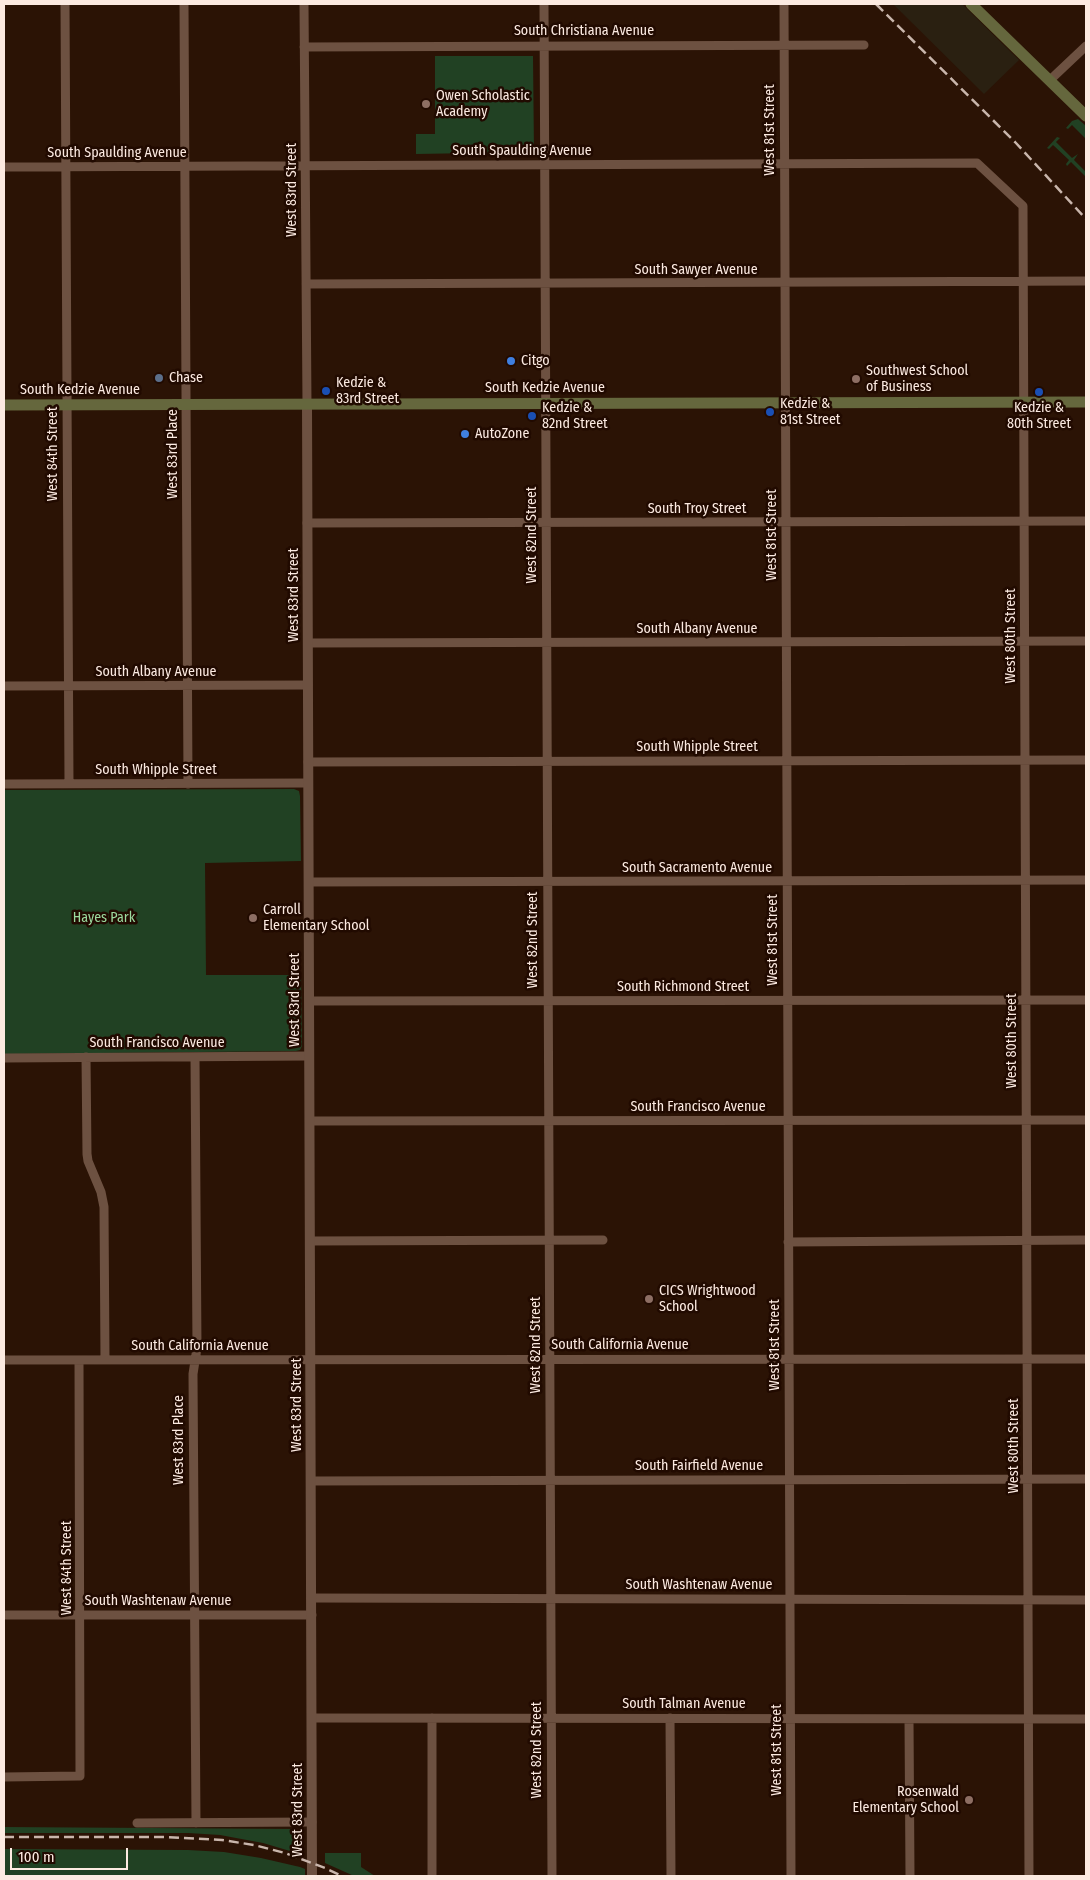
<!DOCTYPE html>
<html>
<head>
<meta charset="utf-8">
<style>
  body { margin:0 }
  #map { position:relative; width:1090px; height:1880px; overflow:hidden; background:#2b1305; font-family:"Fira Sans Condensed",sans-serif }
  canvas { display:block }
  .frame { position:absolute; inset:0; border:5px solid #fceae1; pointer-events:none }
  .scale { position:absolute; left:10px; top:1848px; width:118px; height:22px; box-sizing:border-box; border:2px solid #fceae1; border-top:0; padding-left:6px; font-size:15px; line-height:18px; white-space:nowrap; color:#fceae1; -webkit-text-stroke:4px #210a00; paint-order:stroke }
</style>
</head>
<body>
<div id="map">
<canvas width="1090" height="1880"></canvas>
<div class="frame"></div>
<div class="scale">100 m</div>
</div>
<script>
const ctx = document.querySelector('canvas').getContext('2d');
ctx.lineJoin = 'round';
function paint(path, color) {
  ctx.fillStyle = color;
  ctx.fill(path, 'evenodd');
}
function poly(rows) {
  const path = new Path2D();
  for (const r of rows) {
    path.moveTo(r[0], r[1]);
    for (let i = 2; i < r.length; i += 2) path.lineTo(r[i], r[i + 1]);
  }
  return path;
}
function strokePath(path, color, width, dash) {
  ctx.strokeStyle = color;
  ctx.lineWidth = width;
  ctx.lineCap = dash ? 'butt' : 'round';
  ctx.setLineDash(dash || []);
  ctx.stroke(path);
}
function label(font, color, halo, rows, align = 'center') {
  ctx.font = font + ' "Fira Sans Condensed",sans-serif';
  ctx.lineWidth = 5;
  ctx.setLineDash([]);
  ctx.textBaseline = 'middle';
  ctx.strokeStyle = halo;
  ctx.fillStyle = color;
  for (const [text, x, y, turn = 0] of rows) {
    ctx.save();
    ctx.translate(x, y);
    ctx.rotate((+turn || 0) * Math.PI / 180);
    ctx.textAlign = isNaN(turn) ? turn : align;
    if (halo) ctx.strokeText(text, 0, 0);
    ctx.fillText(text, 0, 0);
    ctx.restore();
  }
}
paint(poly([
  [893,4,962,4,1019,60,984,94]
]), '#2a2011');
paint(poly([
  [435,56,533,56,534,152,416,154,416,134,435,134],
  [1078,119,1086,126,1086,139,1072,125,1068,129,1066,128,1072,121],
  [1057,137,1060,138,1056,142,1072,158,1078,154,1074,160,1086,172,1086,177,1071,162,1067,166,1066,164,1069,160,1053,145,1049,149,1047,148],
  [294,789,299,791,300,796,301,861,205,863,206,975,301,975,302,1046,300,1050,296,1051,4,1054,4,790],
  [4,1827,300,1829,300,1854,263,1843,220,1835,188,1833,4,1833],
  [4,1849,188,1850,224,1852,261,1858,300,1867,305,1869,305,1876,4,1876],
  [325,1853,361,1853,361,1867,375,1876,354,1876,325,1863]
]), '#214123');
strokePath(poly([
  [65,4,69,784],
  [184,4,188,784],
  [304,4,307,404],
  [544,4,552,1876],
  [784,4,791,1876],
  [304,47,864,45],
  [1050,80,1086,46],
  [4,167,977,163,1023,206,1029,1876],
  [306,284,1086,281],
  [307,523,1086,521],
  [308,643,1086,641],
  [4,686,308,685],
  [308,762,1086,760],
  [4,784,308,783],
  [309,882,1086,880],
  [309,1001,1086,1000],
  [86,1057,87,1154,88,1161,101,1192,104,1207,105,1360],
  [195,1057,197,1348,193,1374,196,1823],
  [4,1058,309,1056],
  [310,1121,1086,1120],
  [310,1241,603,1240],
  [788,1242,1086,1240],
  [4,1360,1086,1359],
  [311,1481,1086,1479],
  [311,1598,1086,1600],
  [4,1615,312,1615],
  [312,1718,1086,1719],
  [432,1718,432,1876],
  [670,1718,671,1876],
  [909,1719,910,1876],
  [4,1777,80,1776,79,1360],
  [137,1823,312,1822]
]), '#6d5141', 9);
strokePath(poly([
  [307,404,312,1876]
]), '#6d5141', 10);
strokePath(poly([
  [971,4,1086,116],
  [4,405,1086,402]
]), '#65673d', 11);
strokePath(poly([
  [876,4,1015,142,1086,219],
  [4,1837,164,1837,222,1840,254,1845,285,1853,325,1868,342,1876]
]), '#c9b6ac', 2.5, [10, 5]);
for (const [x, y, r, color] of [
  [426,104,5,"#8d6e63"],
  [511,361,5,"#3f7fe0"],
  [159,378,5,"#5c6f8a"],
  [856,379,5,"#8d6e63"],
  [326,391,5,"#1a4fb4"],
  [1039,392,5,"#1a4fb4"],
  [770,412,5,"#1a4fb4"],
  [532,416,5,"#1a4fb4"],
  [465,434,5,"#3f7fe0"],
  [253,918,5,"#8d6e63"],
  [649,1299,5,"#8d6e63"],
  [969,1800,5,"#8d6e63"]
]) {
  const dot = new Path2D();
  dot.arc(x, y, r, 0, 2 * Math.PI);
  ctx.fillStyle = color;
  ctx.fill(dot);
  strokePath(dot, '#210a00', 2);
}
label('14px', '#fceae1', '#210a00', [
  ["South Christiana Avenue",584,31],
  ["West 81st Street",770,130,-90],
  ["South Spaulding Avenue",522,151],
  ["South Spaulding Avenue",117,153],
  ["West 83rd Street",292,190,-90],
  ["South Sawyer Avenue",696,270],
  ["South Kedzie Avenue",545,388],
  ["South Kedzie Avenue",80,390],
  ["West 84th Street",53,454,-90],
  ["West 83rd Place",173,454,-90],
  ["South Troy Street",697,509],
  ["West 82nd Street",532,535,-90],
  ["West 81st Street",772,535,-90],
  ["West 83rd Street",294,595,-90],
  ["South Albany Avenue",697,629],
  ["West 80th Street",1011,636,-90],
  ["South Albany Avenue",156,672],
  ["South Whipple Street",697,747],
  ["South Whipple Street",156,770],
  ["South Sacramento Avenue",697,868],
  ["West 82nd Street",533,940,-90],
  ["West 81st Street",773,940,-90],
  ["South Richmond Street",683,987],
  ["West 83rd Street",295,1000,-90],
  ["West 80th Street",1012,1041,-90],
  ["South Francisco Avenue",157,1043],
  ["South Francisco Avenue",698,1107],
  ["West 82nd Street",536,1345,-90],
  ["South California Avenue",620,1345],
  ["West 81st Street",775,1345,-90],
  ["South California Avenue",200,1346],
  ["West 83rd Street",297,1405,-90],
  ["West 83rd Place",179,1440,-90],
  ["West 80th Street",1014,1446,-90],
  ["South Fairfield Avenue",699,1466],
  ["West 84th Street",67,1568,-90],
  ["South Washtenaw Avenue",699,1585],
  ["South Washtenaw Avenue",158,1601],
  ["South Talman Avenue",684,1704],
  ["West 82nd Street",537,1750,-90],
  ["West 81st Street",777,1750,-90],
  ["West 83rd Street",298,1810,-90]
]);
label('14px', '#fceae1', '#210a00', [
  ["Owen Scholastic",436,96],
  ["Academy",436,112],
  ["Citgo",521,361],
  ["Southwest School",866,371],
  ["of Business",866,387],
  ["Chase",169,378],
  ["Kedzie &",336,383],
  ["83rd Street",336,399],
  ["Kedzie &",780,404],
  ["81st Street",780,420],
  ["Kedzie &",542,408],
  ["82nd Street",542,424],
  ["Kedzie &",1039,408,"center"],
  ["80th Street",1039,424,"center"],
  ["AutoZone",475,434],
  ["Carroll",263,910],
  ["Elementary School",263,926],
  ["CICS Wrightwood",659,1291],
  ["School",659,1307],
  ["Rosenwald",959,1792,"right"],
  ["Elementary School",959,1808,"right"]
], 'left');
label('14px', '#9cda9e', '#210a00', [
  ["Hayes Park",104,918]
]);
</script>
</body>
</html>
